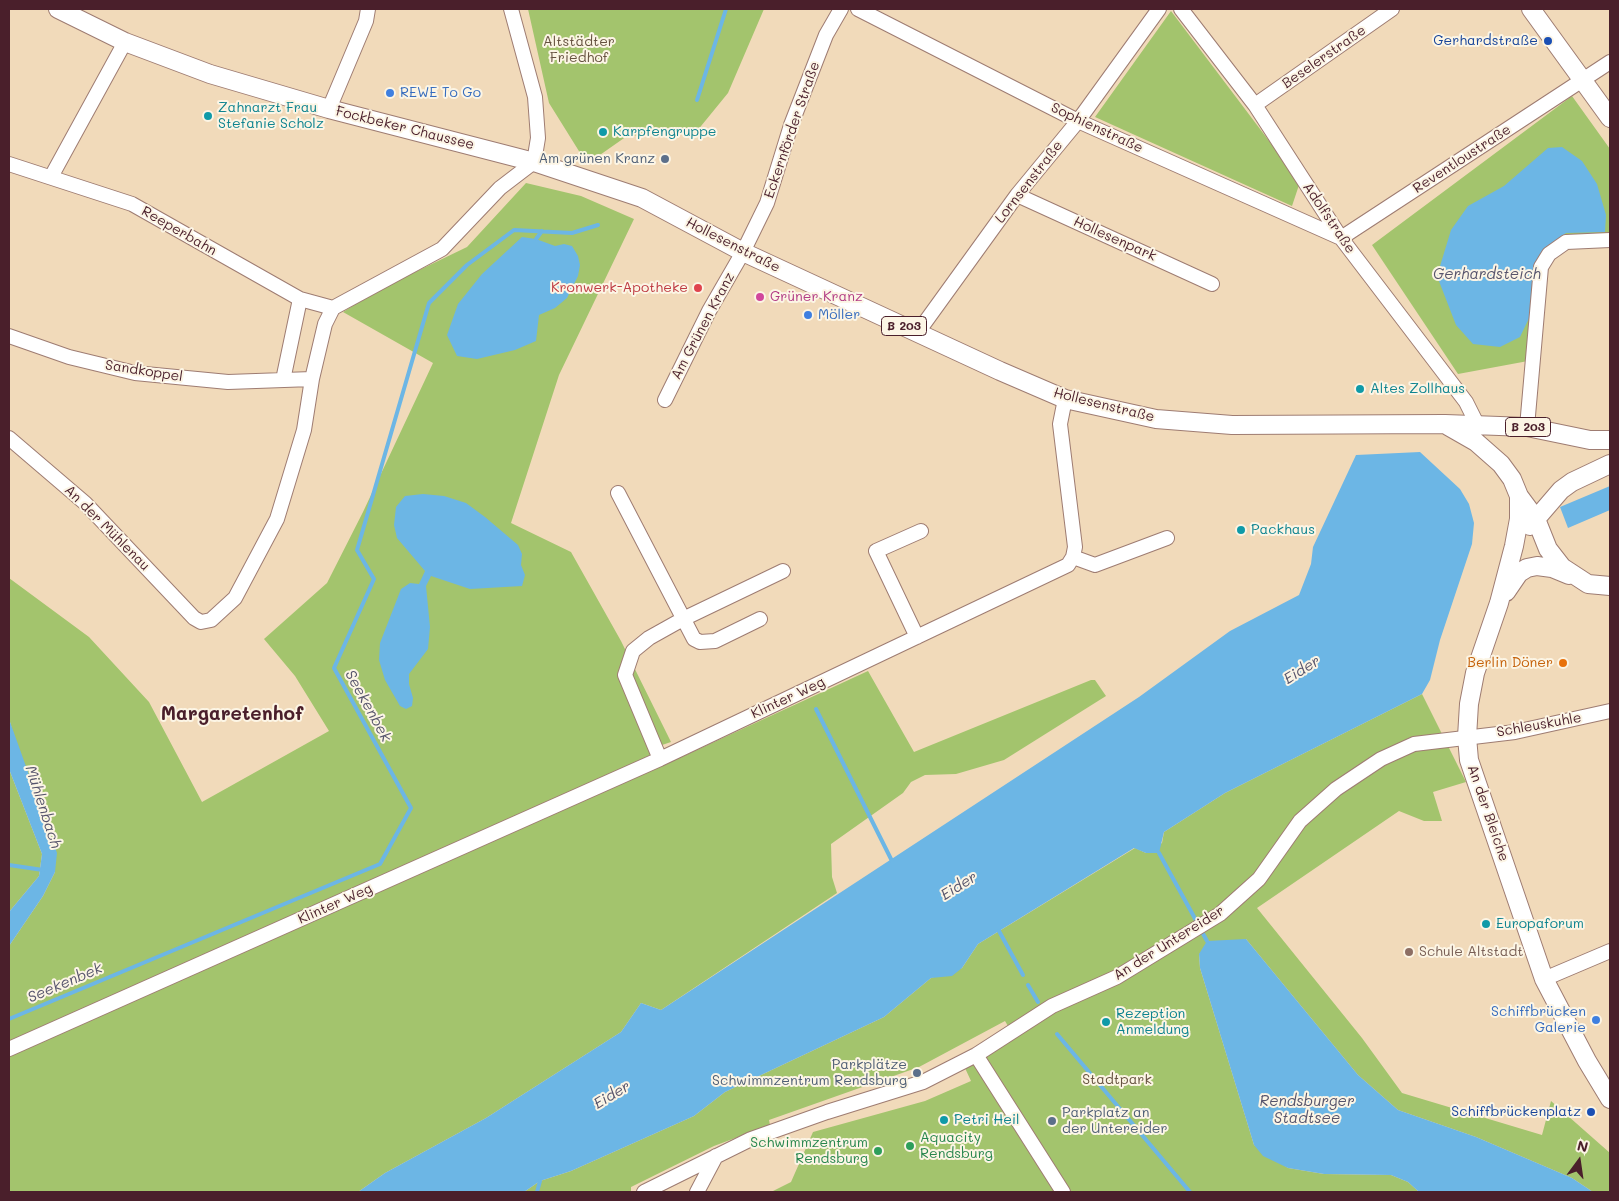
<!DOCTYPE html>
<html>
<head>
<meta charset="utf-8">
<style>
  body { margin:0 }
  #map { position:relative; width:1619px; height:1201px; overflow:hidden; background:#f1daba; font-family:Mali,sans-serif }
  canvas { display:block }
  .frame { position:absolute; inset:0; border:10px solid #4a1f2b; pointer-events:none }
  .north { position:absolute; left:1554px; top:1136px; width:50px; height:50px; -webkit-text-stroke:4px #fcf5e5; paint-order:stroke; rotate:14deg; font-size:14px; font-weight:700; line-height:20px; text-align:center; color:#4a1f2b }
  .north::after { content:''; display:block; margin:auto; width:18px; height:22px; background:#4a1f2b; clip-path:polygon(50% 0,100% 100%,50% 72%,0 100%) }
</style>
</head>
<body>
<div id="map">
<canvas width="1619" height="1201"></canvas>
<div class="frame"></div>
<div class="north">N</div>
</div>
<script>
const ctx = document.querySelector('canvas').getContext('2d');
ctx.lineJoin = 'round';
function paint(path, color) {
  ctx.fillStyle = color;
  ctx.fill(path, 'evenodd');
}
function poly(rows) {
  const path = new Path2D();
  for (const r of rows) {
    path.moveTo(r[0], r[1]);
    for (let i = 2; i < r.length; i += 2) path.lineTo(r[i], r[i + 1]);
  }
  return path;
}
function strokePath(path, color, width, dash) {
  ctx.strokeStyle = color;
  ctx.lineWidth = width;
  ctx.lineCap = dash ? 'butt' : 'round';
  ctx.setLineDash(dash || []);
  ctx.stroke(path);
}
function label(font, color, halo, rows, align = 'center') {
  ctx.font = font + ' Mali,sans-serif';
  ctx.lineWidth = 4;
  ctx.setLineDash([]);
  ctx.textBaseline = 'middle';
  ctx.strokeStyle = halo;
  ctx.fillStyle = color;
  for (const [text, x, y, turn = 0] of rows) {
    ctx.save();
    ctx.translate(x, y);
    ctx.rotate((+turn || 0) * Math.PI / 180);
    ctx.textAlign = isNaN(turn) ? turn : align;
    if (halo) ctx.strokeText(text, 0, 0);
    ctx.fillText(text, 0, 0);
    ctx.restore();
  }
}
paint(poly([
  [528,9,764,9,728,93,697,131,627,136,587,164,549,103],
  [1171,11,1300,182,1292,206,1095,117],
  [1572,96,1610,149,1610,234,1547,251,1528,361,1458,374,1372,245],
  [526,183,581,196,634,219,559,375,511,523,571,552,621,641,671,742,650,749,662,766,868,671,914,752,1091,680,1095,680,1106,696,1004,760,956,774,925,775,911,782,903,793,831,844,832,877,837,893,661,1010,641,1003,621,1032,486,1118,385,1173,358,1192,9,1192,9,946,43,896,55,872,9,719,9,578,89,637,149,702,202,802,329,731,295,676,264,639,327,583,363,512,433,363,343,312,378,290,467,247],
  [1422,694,1466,782,1433,792,1442,821,1424,821,1399,811,1257,908,1362,1038,1402,1093,1542,1135,1551,1101,1610,1153,1610,1192,1593,1192,1572,1178,1476,1137,1398,1110,1358,1075,1246,939,1199,954,1200,968,1254,1145,1288,1168,1324,1174,1391,1175,1408,1182,1419,1192,771,1192,791,1182,813,1132,925,1101,971,1081,965,1068,1014,1036,1005,1021,919,1067,769,1120,770,1125,714,1146,631,1187,631,1192,524,1192,540,1181,571,1171,694,1116,725,1092,884,1017,931,978,962,968,978,944,1135,848,1146,853,1162,843,1164,832,1225,793],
  [9,769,42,854,39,876,9,912]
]), '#a3c46d');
paint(poly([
  [1562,147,1582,161,1597,184,1606,215,1605,232,1566,233,1554,242,1541,254,1534,270,1531,314,1520,337,1500,347,1473,344,1456,325,1437,276,1451,230,1468,206,1504,186,1548,148],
  [522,237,536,239,555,246,564,244,572,246,578,256,580,265,578,276,567,298,555,308,539,315,536,341,515,350,477,359,457,356,447,335,458,304,482,274],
  [1420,452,1460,489,1469,504,1474,523,1472,544,1440,640,1430,680,1422,694,1225,793,1164,832,1159,853,1146,853,1134,848,978,944,962,968,952,976,931,978,884,1017,725,1092,694,1116,571,1171,540,1181,524,1192,358,1192,385,1173,486,1118,621,1032,641,1003,661,1010,1139,697,1230,631,1299,595,1311,564,1313,547,1356,455],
  [1610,486,1610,510,1568,528,1560,507],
  [423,494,444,496,466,503,485,517,518,545,522,554,521,565,525,575,522,586,470,589,431,576,426,586,430,627,428,649,409,674,409,684,413,698,412,706,406,709,400,706,385,680,379,660,380,643,401,589,410,583,419,584,425,571,397,538,394,525,396,507,405,496],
  [9,719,57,853,55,872,43,896,9,946,9,912,39,876,42,854,9,769],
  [1246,939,1358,1075,1398,1110,1476,1137,1572,1178,1593,1192,1419,1192,1408,1182,1391,1175,1324,1174,1288,1168,1263,1156,1254,1145,1200,968,1199,954,1207,941]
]), '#6cb6e5');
strokePath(poly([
  [697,100,726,9],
  [536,239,542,231],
  [816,709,892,861],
  [1159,853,1198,924],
  [9,865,43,870],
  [1201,930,1207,941],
  [999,931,1023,975],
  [1028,985,1038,1002],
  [9,1019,380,864,411,808,334,668,374,579,357,550,429,303,467,265,514,230,572,233,598,225],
  [1057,1034,1190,1192],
  [537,1192,540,1181]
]), '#6cb6e5', 4);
const minor = poly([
  [858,9,1078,121,1341,238],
  [1181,9,1255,105,1341,238,1466,402,1478,426],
  [1255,105,1392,9],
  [329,109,366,21,368,9],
  [9,164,132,204,300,299,333,308],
  [51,177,125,42],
  [1017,195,1212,284],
  [1341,238,1610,62],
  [918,332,1017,195,1078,121,1159,9],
  [9,336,69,357,135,373,228,382,312,379,325,324,333,308,442,249,500,188,534,162,538,138,535,97,511,9],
  [283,380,300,299],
  [665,400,709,311,743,252,767,203,791,125,826,35,841,9],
  [1527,427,1541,267,1549,254,1566,242,1610,240],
  [9,438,85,503,194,618,201,622,211,620,235,598,277,519,304,430,312,379],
  [618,493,694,639,700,642,715,641,760,619],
  [1073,557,1095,565,1167,538],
  [917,637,876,551,921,531],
  [660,759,625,675,633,651,649,638,683,619,783,571],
  [1544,979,1610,951],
  [9,1049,660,759,1068,565,1073,557,1075,547,1060,424,1065,399],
  [976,1055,1063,1192],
  [644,1192,751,1139,827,1112,923,1082,976,1055,1052,1006,1117,977,1220,914,1259,879,1300,821,1336,789,1381,759,1414,744,1515,732,1610,711],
  [697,1192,716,1156]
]);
const major = poly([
  [58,9,125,42,210,74,329,109,534,162,642,198,743,252,1000,371,1065,399,1156,419,1232,425,1445,424,1527,427,1590,440,1610,440],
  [1531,9,1610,118],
  [1448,426,1476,442,1501,464,1512,479,1519,496,1536,519,1548,549,1562,567,1588,584,1610,586],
  [1519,496,1519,519,1514,546,1499,603,1475,673,1469,704,1467,737,1469,760,1544,979,1587,1061,1610,1099],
  [1530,526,1561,490,1572,482,1610,464],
  [1506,592,1519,573,1527,568,1537,566,1552,568,1569,575]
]);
strokePath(minor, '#9e7c72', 16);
strokePath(major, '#9e7c72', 20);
strokePath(minor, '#fff', 14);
strokePath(major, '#fff', 18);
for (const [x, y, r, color] of [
  [1548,41,5,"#1a4fb4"],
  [390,93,5,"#3f7fe0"],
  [208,116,5,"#0f9aa8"],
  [603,132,5,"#0f9aa8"],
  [665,159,5,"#5c6f8a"],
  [698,288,5,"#e0444e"],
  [760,297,5,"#d1479c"],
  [808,315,5,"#3f7fe0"],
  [1360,389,5,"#0f9aa8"],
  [1241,530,5,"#0f9aa8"],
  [1563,663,5,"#e8710a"],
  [1486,924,5,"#0f9aa8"],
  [1409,952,5,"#8d6e63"],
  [1596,1020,5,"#3f7fe0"],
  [1106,1022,5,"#0f9aa8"],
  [917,1073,5,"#5c6f8a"],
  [1591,1112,5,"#1a4fb4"],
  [944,1120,5,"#0f9aa8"],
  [1052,1121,5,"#5c6f8a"],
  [910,1146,5,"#2e9e5b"],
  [878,1151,5,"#2e9e5b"]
]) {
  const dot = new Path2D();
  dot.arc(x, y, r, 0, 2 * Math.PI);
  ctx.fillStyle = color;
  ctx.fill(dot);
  strokePath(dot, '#fcf5e5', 2);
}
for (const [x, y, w] of [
  [904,326,45],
  [1528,427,45]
]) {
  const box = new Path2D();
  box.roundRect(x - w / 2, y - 9.5, w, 19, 4);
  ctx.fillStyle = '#fcf5e5';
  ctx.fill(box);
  strokePath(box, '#4a1f2b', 1);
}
label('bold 12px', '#4a1f2b', null, [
  ["B 203",904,326],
  ["B 203",1528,427]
]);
label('14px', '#164399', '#fcf5e5', [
  ["Gerhardstraße",1538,41],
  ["Schiffbrückenplatz",1581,1112]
], 'right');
label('14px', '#65513f', '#fcf5e5', [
  ["Altstädter",579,42],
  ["Friedhof",579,58],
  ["Stadtpark",1117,1080]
]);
label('14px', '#4a1f2b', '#fcf5e5', [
  ["Beselerstraße",1324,57,-35],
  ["Fockbeker Chaussee",405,128,14],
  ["Sophienstraße",1097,128,25],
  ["Eckernförder Straße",792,130,-71],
  ["Reventloustraße",1462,159,-33],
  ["Lornsenstraße",1029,182,-52],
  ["Adolfstraße",1329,218,56],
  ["Reeperbahn",179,231,30],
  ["Hollesenpark",1115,239,24],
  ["Hollesenstraße",733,245,27],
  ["Am Grünen Kranz",703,326,-62],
  ["Sandkoppel",144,371,9],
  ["Hollesenstraße",1104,405,14],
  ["An der Mühlenau",107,528,45],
  ["Klinter Weg",788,698,-25],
  ["Schleuskuhle",1539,725,-10],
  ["An der Bleiche",1488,813,71],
  ["Klinter Weg",335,904,-24],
  ["An der Untereider",1169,943,-32]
]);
label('14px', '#366cbe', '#fcf5e5', [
  ["REWE To Go",400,93],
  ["Möller",818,315],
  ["Schiffbrücken",1586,1012,"right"],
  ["Galerie",1586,1028,"right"]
], 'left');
label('14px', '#0d838f', '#fcf5e5', [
  ["Zahnarzt Frau",218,108],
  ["Stefanie Scholz",218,124],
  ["Karpfengruppe",613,132],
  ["Altes Zollhaus",1370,389],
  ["Packhaus",1251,530],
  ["Europaforum",1496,924],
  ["Rezeption",1116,1014],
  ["Anmeldung",1116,1030],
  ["Petri Heil",954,1120]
], 'left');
label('14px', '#4e5e75', '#fcf5e5', [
  ["Am grünen Kranz",655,159],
  ["Parkplätze",907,1065],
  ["Schwimmzentrum Rendsburg",907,1081],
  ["Parkplatz an",1062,1113,"left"],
  ["der Untereider",1062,1129,"left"]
], 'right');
label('14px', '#be3a42', '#fcf5e5', [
  ["Kronwerk-Apotheke",688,288]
], 'right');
label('14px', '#b23c85', '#fcf5e5', [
  ["Grüner Kranz",770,297]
], 'left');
label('14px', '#c56008', '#fcf5e5', [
  ["Berlin Döner",1553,663]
], 'right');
label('14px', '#785e54', '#fcf5e5', [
  ["Schule Altstadt",1419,952]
], 'left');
label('14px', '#27864d', '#fcf5e5', [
  ["Aquacity",920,1138],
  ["Rendsburg",920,1154],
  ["Schwimmzentrum",868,1143,"right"],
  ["Rendsburg",868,1159,"right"]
], 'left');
label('italic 15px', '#56546c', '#fcf5e5', [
  ["Gerhardsteich",1487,274],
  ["Eider",1302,670,-32],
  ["Seekenbek",368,706,61],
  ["Mühlenbach",43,807,72],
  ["Eider",959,886,-32],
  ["Seekenbek",65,983,-23],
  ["Eider",612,1095,-31],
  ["Rendsburger",1307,1101],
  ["Stadtsee",1307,1118]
]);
label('bold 19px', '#4a1f2b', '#fcf5e5', [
  ["Margaretenhof",232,714]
]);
</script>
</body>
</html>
